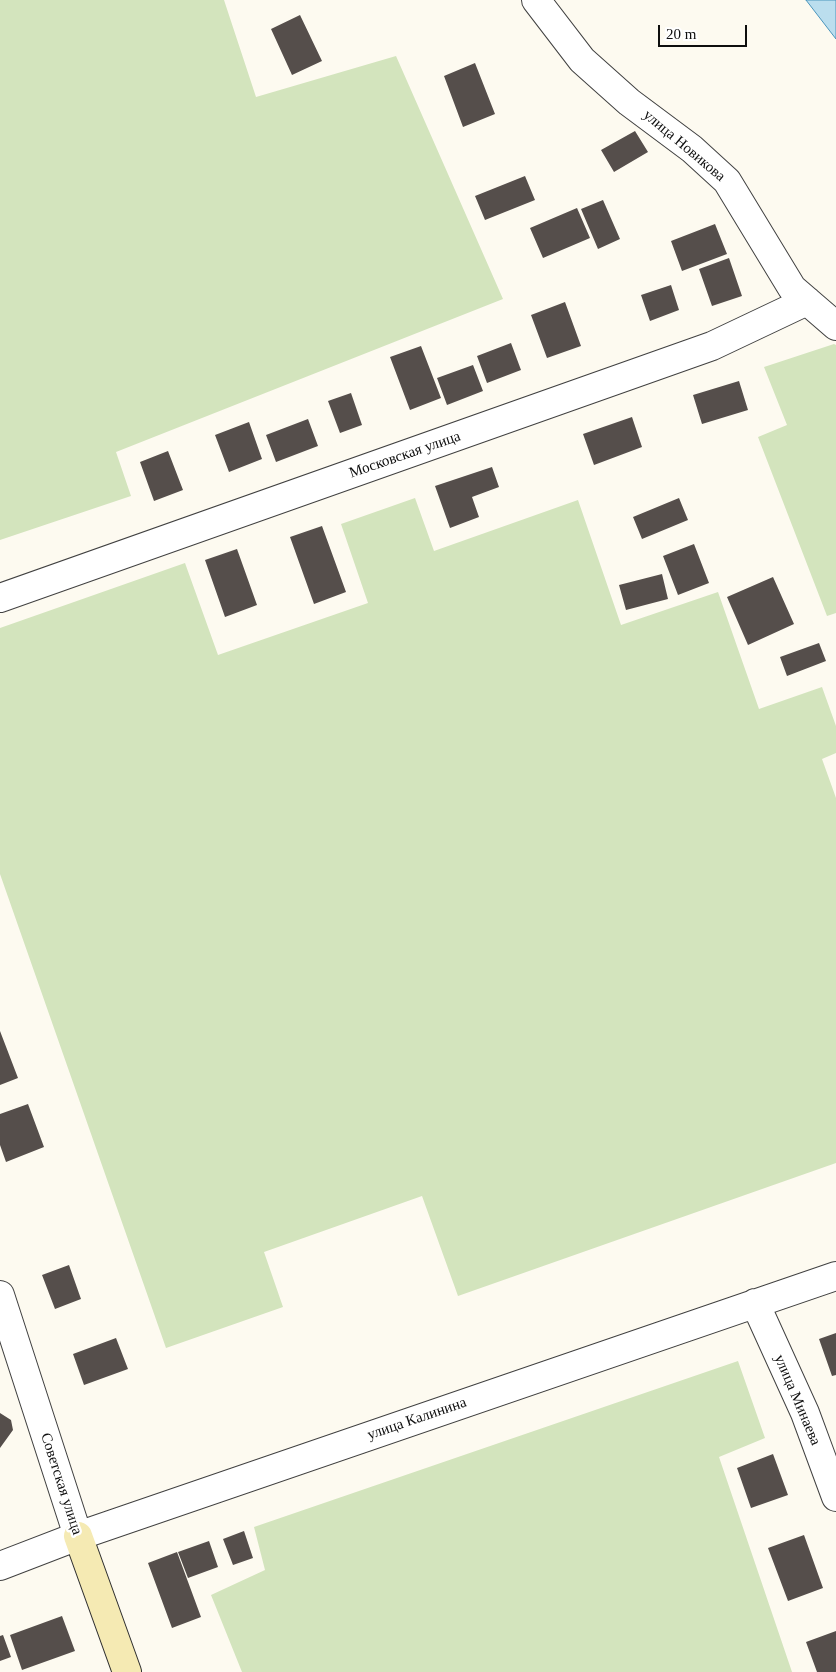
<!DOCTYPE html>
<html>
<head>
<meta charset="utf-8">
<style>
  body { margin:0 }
  #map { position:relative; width:836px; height:1672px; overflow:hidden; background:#fdfaf0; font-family:Georgia,serif }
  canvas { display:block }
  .scale { position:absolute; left:658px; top:25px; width:89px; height:22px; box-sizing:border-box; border:2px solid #0e0e0e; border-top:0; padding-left:6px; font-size:15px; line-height:18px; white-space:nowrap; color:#0e0e0e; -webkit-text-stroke:4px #fff; paint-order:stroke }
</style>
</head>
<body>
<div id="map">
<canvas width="836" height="1672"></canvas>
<div class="scale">20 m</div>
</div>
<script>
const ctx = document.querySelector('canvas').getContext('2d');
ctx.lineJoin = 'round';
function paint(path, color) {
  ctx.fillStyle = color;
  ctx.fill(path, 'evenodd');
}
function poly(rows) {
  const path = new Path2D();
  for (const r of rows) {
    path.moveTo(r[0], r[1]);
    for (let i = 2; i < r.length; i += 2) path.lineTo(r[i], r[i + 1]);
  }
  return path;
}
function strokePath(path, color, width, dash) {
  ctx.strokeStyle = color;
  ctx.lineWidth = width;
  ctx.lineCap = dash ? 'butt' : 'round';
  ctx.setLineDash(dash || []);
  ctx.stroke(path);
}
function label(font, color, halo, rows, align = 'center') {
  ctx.font = font + ' Georgia,serif';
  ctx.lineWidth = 5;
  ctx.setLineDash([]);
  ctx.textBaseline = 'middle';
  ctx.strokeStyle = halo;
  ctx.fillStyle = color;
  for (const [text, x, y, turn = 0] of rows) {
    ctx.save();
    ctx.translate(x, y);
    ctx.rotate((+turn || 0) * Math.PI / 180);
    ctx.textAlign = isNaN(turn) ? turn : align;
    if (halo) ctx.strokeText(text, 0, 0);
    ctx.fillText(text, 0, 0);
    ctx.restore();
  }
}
paint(poly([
  [0,0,224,0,256,97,396,56,503,299,116,452,131,496,0,540],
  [834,344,836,345,836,613,827,616,758,437,787,425,764,367],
  [415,498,434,551,578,500,621,625,718,592,759,709,822,687,836,726,836,753,822,759,836,798,836,1163,458,1296,422,1196,264,1252,283,1307,166,1348,0,874,0,628,185,563,218,655,368,603,341,524],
  [738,1361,765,1438,719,1457,792,1672,242,1672,211,1595,265,1570,254,1527]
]), '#d3e4bd');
const water = poly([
  [806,0,836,0,836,39,806,0]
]);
paint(water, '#bbdeee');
strokePath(water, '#4b95bc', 1);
paint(poly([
  [300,15,322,61,292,75,271,29],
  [475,63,495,114,463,127,444,76],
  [635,131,648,152,614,172,601,150],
  [525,176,535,200,485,220,475,196],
  [603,200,620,239,598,249,581,209],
  [577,208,590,238,543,258,530,228],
  [715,224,727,254,682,271,671,241],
  [729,258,742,296,712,306,699,269],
  [671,285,679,310,650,321,641,295],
  [565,302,581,346,547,358,531,315],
  [511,343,521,370,487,383,477,356],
  [421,346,441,398,410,410,390,357],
  [473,365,483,391,447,405,437,378],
  [739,381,748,410,702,424,693,395],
  [351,393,362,425,340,433,328,401],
  [632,417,642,447,594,465,583,434],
  [308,419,318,446,276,462,266,435],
  [249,422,262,459,229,472,215,435],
  [168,451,183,490,154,501,140,462],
  [492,467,499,487,472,497,479,517,450,528,435,486],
  [679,498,688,520,642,539,633,517],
  [322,526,346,592,314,604,290,537],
  [694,544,709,583,678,595,663,556],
  [237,549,257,605,225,617,205,560],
  [662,574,668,599,626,610,619,585],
  [773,577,794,624,748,645,727,597],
  [819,643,826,661,787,676,780,657],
  [0,1031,18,1078,0,1085],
  [28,1104,44,1147,6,1162,0,1145,0,1114],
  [69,1265,81,1299,55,1309,42,1275],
  [836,1333,836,1375,832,1376,819,1339],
  [116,1338,128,1369,84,1385,73,1354],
  [0,1413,11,1420,13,1430,0,1448],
  [773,1454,788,1495,751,1508,737,1468],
  [244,1531,253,1558,233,1565,223,1539],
  [804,1535,823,1588,788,1601,768,1548],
  [209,1541,218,1567,188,1578,178,1552],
  [177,1552,201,1617,172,1628,148,1563],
  [62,1616,75,1651,22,1670,10,1635],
  [836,1631,836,1672,817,1672,806,1642],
  [3,1635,11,1657,0,1661,0,1636]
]), '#554e4b');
const street = poly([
  [536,0,582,60,629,102,692,149,727,181,792,288,836,326],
  [0,598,712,346,807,301],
  [0,1295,78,1536],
  [755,1303,805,1413,836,1497],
  [0,1566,78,1536,836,1276]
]);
const secondary = poly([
  [78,1536,127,1672]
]);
strokePath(street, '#414141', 30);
strokePath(secondary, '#303030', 30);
strokePath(street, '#fff', 28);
strokePath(secondary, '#f5eab3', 28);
label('15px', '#0e0e0e', '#fff', [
  ["улица Новикова",684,146,40],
  ["Московская улица",405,455,-19],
  ["улица Минаева",797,1400,67],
  ["улица Калинина",417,1419,-19],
  ["Советская улица",61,1484,72]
]);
</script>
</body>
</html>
